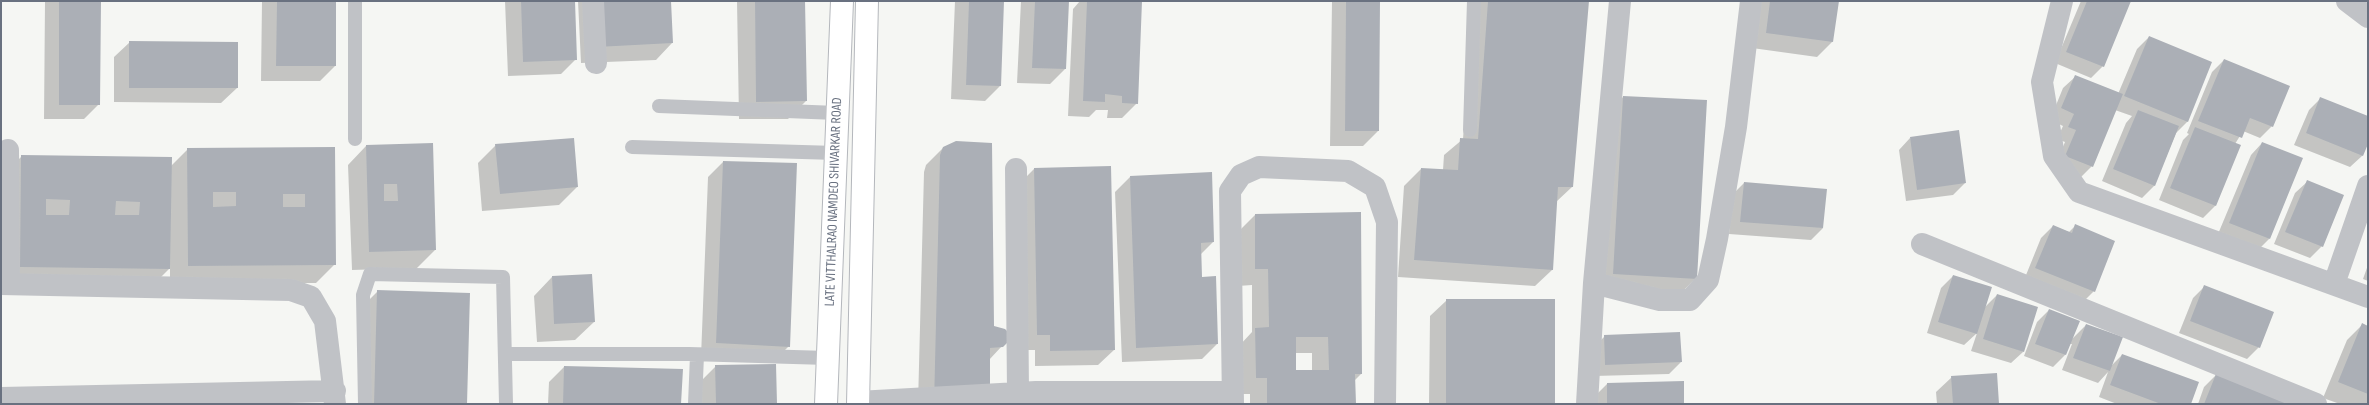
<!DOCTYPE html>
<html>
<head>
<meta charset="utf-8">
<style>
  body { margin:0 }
  #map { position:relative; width:2369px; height:405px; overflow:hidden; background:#f5f6f3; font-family:"Sofia Sans Condensed",sans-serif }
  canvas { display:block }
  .frame { position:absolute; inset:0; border:2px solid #697180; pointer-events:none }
</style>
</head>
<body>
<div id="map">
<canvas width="2369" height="405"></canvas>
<div class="frame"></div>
</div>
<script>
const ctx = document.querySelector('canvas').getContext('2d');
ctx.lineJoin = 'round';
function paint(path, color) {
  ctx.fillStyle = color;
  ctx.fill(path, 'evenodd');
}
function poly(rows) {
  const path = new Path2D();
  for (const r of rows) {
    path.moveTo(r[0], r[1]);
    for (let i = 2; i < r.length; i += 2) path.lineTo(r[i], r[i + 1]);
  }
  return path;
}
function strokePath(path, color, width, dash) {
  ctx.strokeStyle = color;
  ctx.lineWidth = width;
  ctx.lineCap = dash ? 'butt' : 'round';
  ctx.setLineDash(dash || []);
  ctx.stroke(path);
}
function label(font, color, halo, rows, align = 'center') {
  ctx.font = font + ' "Sofia Sans Condensed",sans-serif';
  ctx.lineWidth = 4;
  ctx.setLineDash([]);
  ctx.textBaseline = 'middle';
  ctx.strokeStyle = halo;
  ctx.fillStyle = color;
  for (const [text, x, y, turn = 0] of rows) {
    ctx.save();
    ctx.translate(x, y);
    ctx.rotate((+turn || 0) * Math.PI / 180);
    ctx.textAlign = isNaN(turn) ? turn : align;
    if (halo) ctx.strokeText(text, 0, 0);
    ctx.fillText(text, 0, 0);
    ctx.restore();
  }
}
paint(poly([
  [45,1,100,1,99,104,84,119,44,119],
  [262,1,335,1,335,66,320,81,261,81],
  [505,1,573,1,576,59,561,74,508,76],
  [578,1,670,1,672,43,656,60,581,63],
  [737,1,804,1,806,101,788,119,739,119],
  [955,1,1003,1,1000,86,985,101,951,99],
  [1021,1,1068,1,1065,69,1050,84,1017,83],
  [1080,1,1141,1,1137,103,1122,118,1107,118,1108,110,1096,110,1089,117,1068,116,1073,9],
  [1332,1,1379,1,1378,131,1363,146,1330,146],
  [1473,1,1588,1,1572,187,1556,202,1552,270,1535,286,1398,277,1404,186,1421,169,1443,170,1444,155,1463,139],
  [1758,1,1838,1,1832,42,1817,57,1752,48],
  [2081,1,2130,1,2103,66,2091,78,2055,63],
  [2149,37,2211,63,2187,122,2176,133,2154,186,2142,198,2102,181,2126,123,2132,116,2115,110,2092,166,2080,178,2054,168,2065,142,2057,139,2063,126,2050,120,2063,88,2075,77,2118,94,2137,49],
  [130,42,237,88,221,103,114,102,114,57],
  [2224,60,2272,126,2260,138,2243,131,2235,144,2239,146,2215,206,2203,218,2159,200,2183,140,2189,134,2187,133,2212,72],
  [1623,97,1706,101,1696,278,1679,295,1597,291,1606,114],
  [2321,98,2368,117,2368,141,2362,156,2350,167,2294,145,2309,110],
  [1910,138,1965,183,1953,195,1906,201,1899,150],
  [2262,143,2269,239,2258,250,2218,234,2251,155],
  [432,144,435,250,417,268,352,270,348,165,366,146],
  [496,145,577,187,559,205,482,211,478,163],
  [334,148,335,264,316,283,170,283,170,268,152,286,3,283,5,173,22,156,171,166,188,149],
  [943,148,993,327,1002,346,989,360,918,404,924,172,926,165],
  [723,162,789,346,774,361,701,357,708,177],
  [1034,169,1114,350,1098,365,1035,366,1035,350,1022,350,1019,184],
  [1211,173,1213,242,1200,255,1201,278,1217,344,1202,359,1122,362,1115,192,1130,177],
  [2307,182,2322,246,2310,258,2274,244,2295,193],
  [1744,183,1823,228,1811,240,1729,234,1732,195],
  [1360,213,1361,374,1354,381,1355,404,1250,404,1250,394,1239,394,1239,346,1252,332,1252,285,1238,286,1238,232,1255,215],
  [1295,353,1312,353,1312,371,1295,371],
  [2076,225,2094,291,2082,303,2024,280,2041,238,2053,226,2069,232],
  [2368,265,2368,281,2363,279],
  [591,275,594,322,575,340,537,342,534,296,552,277],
  [1953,276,1984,308,1997,295,2023,352,2011,363,1971,351,1977,333,1964,345,1927,333,1941,288],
  [2205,286,2259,347,2247,359,2179,333,2193,298],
  [378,291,466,404,358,404,361,308],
  [1447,300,1554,404,1429,404,1430,316],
  [2049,310,2072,339,2086,325,2112,365,2122,355,2190,404,2117,404,2099,397,2108,372,2098,383,2062,370,2072,344,2070,344,2065,355,2053,367,2024,356,2037,322],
  [2362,325,2368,327,2368,404,2340,404,2323,398,2347,340],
  [1605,336,1681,362,1669,374,1594,376,1593,348],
  [716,366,776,404,701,404,701,381],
  [564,367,682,370,680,404,548,404,549,382],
  [2216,375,2284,404,2198,404,2204,387],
  [1952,377,1998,404,1937,404,1936,392],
  [1683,382,1683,404,1595,404,1595,396,1607,384],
  [33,402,306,403,306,404,31,404]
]), '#0003');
paint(poly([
  [59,1,101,1,100,105,59,105],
  [277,1,336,1,336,66,276,66],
  [521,1,575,1,577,60,523,62],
  [595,1,671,1,673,43,597,47],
  [755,1,805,1,807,101,756,102],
  [969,1,1004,1,1001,86,966,85],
  [1035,1,1069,1,1066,69,1032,68],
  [1087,1,1142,1,1138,104,1122,103,1122,96,1105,94,1105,102,1083,101],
  [1346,1,1380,1,1379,131,1345,131],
  [1488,1,1589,1,1573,187,1558,187,1553,270,1414,260,1421,168,1458,170,1460,138,1478,139],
  [1770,1,1839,1,1833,42,1766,33],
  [2087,1,2131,1,2104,67,2066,52],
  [2149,36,2212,62,2188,122,2124,96],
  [129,41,238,42,238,88,129,88],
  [2224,59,2290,86,2273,127,2250,118,2242,138,2198,121],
  [2075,75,2123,94,2093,167,2065,156,2076,130,2068,127,2074,114,2061,108],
  [1623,96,1707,100,1697,279,1613,274],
  [2320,97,2368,116,2368,144,2363,156,2306,133],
  [2138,110,2179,126,2155,186,2113,169],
  [2195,127,2241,145,2216,206,2170,188],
  [1959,130,1966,183,1917,190,1910,137],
  [574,138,578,187,500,194,495,144],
  [956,141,992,143,994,326,1005,329,1009,333,1007,343,1003,347,990,348,990,404,934,404,940,155,943,147],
  [2262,142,2303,158,2270,239,2229,223],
  [433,143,436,250,369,252,366,145],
  [384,184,397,184,398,201,384,201],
  [335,147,336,265,188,266,187,148],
  [213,192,236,192,236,206,213,207],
  [283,194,305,194,305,207,283,207],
  [21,155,172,157,170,269,20,267],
  [46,199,70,200,69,215,46,215],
  [116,201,140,202,139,215,115,215],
  [723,161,797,163,790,347,716,343],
  [1111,166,1115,350,1050,351,1050,335,1037,335,1034,168],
  [1212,172,1214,242,1201,243,1202,277,1216,276,1218,344,1136,348,1130,176],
  [2307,180,2344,195,2323,247,2285,232],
  [1744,182,1827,189,1823,228,1740,222],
  [1361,212,1362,374,1355,374,1356,404,1267,404,1267,378,1256,378,1255,328,1269,327,1268,269,1255,269,1255,214],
  [1296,337,1328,337,1329,370,1296,370],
  [2075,224,2115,241,2095,292,2035,268,2053,225,2072,233],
  [592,274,595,322,554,324,552,276],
  [1953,275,1992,287,1977,334,1938,322],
  [2204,285,2274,312,2260,348,2190,321],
  [377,290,470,293,467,404,374,404],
  [1997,294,2038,307,2024,352,1983,339],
  [1446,299,1555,299,1555,404,1446,404],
  [2049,309,2080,321,2066,355,2035,344],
  [2362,323,2368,326,2368,394,2338,382],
  [2086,324,2123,337,2110,371,2073,358],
  [1680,332,1682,362,1605,365,1604,335],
  [2122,354,2199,382,2191,404,2161,404,2110,385],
  [776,364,777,404,716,404,715,365],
  [564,366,683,369,681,404,563,404],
  [1997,373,1999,404,1953,404,1951,376],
  [2216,374,2287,400,2285,404,2204,404],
  [1684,381,1684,404,1607,404,1607,383]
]), '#abafb6');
const secondary = poly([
  [826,404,842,1],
  [858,404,867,1]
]);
strokePath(secondary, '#b4b7bc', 24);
strokePath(poly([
  [355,1,355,139],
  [659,106,837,113],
  [1470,130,1474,1],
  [632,147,836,153],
  [505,354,689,354,828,358],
  [365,404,363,295,370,274,503,277,506,404],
  [695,404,697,355]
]), '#c0c2c6', 14);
strokePath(poly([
  [593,1,596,63],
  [2062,1,2042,82,2054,156,2079,192,2368,297],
  [2347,1,2368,17],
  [8,150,9,284],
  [1016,169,1018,393],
  [1922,244,2316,404],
  [1594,283,1660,300,1690,300,1708,280,1717,239,1736,127,1751,1],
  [1,284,291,290,311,297,325,321,335,404],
  [2334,284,2368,186],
  [1,398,335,391],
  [858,402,1036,392,1233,392],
  [1233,404,1230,191,1241,175,1259,167,1348,171,1375,187,1387,222,1385,404],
  [1587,404,1594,283,1620,1]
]), '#c0c2c6', 22);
strokePath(secondary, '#fff', 22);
label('14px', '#697180', '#fff', [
  ["LATE VITTHALRAO NAMDEO SHIVARKAR ROAD",834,202,-88]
]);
</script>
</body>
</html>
